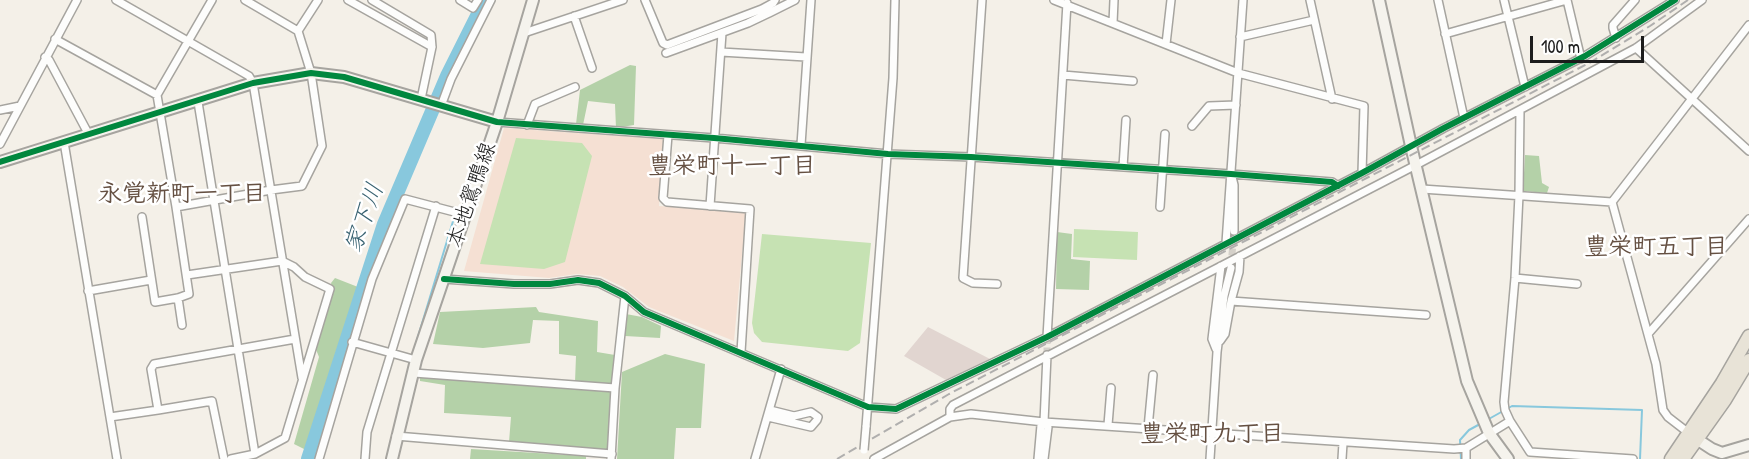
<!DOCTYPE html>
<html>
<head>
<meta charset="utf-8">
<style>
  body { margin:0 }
  #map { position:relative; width:1749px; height:459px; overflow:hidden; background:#f4f0e8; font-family:"Patrick Hand",sans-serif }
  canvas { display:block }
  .scale { position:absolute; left:1530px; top:36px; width:114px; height:27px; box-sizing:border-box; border:3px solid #1c1c1c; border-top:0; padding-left:8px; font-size:18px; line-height:21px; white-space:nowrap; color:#1c1c1c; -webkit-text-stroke:4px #fff; paint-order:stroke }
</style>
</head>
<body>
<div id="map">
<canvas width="1749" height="459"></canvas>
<div class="scale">100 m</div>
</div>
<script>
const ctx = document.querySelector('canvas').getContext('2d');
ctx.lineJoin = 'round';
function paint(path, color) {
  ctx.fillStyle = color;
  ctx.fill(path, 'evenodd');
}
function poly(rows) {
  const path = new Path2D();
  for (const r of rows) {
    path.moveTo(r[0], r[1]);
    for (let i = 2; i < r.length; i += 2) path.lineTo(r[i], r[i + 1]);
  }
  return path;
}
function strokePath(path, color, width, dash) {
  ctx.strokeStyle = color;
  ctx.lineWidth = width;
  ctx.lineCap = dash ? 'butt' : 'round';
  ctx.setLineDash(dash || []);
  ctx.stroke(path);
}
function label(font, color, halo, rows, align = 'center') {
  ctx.font = font + ' "Patrick Hand","Klee One",sans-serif';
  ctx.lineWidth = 5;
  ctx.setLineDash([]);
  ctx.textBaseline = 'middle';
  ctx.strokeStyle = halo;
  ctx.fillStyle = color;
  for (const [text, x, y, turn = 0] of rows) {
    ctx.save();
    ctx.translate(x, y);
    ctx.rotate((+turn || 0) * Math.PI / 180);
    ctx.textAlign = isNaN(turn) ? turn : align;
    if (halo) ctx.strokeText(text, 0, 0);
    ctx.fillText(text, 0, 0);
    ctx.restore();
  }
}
paint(poly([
  [504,128,664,139,659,206,746,212,734,341,649,307,623,287,600,276,577,274,549,278,464,271]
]), '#f5e0d3');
paint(poly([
  [928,327,990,359,946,380,904,356]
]), '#e1d5d0');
paint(poly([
  [516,138,582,143,592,156,565,262,544,269,480,264],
  [1074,229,1138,232,1137,260,1073,257],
  [762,234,871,243,860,343,848,351,762,342,754,333,752,323]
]), '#c6e2b3');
paint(poly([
  [630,65,636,66,634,125,616,128,615,104,588,101,583,125,576,124,580,90],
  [1525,155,1539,156,1542,183,1549,187,1547,193,1523,191],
  [1057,232,1072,234,1071,259,1090,261,1089,290,1056,289],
  [335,278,358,287,308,451,294,444,319,357,315,347,333,292,331,283],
  [536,307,539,312,598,321,597,352,615,355,611,385,575,382,576,356,559,354,559,321,533,320,530,343,483,348,433,344,440,312],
  [626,314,642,317,661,326,660,338,625,336],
  [665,354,705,364,701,428,676,428,674,459,617,459,622,372],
  [420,376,612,390,607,451,509,442,511,417,444,413,445,385,420,381],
  [471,449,586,456,586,459,470,459]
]), '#b4d1a8');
strokePath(poly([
  [1487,420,1512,406,1642,410,1640,459],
  [388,454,410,363,454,218],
  [1461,459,1460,440,1469,430,1480,424]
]), '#88c8dd', 2);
strokePath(poly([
  [308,459,384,224,447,76,485,0]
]), '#88c8dd', 14);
strokePath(poly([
  [1231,266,1234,231],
  [1047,337,1047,355]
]), '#d4d0c9', 7, [7, 3.5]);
const street = poly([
  [116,0,249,76,253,83,302,378],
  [348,0,432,47],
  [372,0,431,35,432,47,421,99],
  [460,0,473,8,478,0],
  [645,0,663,43,667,45,762,9,773,3,775,0],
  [982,0,963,278,973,283,997,284],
  [1054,0,1238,73,1364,106,1362,173],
  [1310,0,1332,99],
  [1438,0,1464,118],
  [1504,0,1525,87],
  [1567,0,1581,59],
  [768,8,769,13,795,0],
  [574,16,592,68],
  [1113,23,1114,0],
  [298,31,318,0],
  [524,33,623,0],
  [1445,34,1567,0],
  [1240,37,1314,20],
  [1616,38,1613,28,1613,25,1635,0],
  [55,39,157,95,212,0],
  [1166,44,1171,0],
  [1636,48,1749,151],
  [721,52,806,57],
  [666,53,748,23,769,13],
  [45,57,49,60,89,135],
  [1063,75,1133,81],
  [157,95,176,207,271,190,302,186,322,146,311,73,298,31,245,0],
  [198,102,255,454],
  [441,106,451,79,491,0],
  [0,110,20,106],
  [1520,110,1519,195,1515,278,1504,402,1505,410,1510,421,1530,452,1633,459],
  [497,122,714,138,888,154,971,157,1231,174,1332,182,1338,186],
  [527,125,535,104,575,87],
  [1192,126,1209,106,1236,105],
  [668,135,663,198,667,202,750,209,741,352],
  [64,142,117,459],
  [0,144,77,0],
  [801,145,811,0],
  [1123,167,1126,120],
  [1232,177,1234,185,1234,231],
  [1422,189,1612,202],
  [1612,202,1656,364,1663,410,1668,417,1690,434],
  [1612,202,1749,25],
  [710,206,722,33],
  [1160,207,1165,134],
  [142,217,155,302,178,298,189,294,176,207],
  [1226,243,1243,0],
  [187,275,282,261,294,267,305,277,330,289,285,438,255,454,231,459],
  [1515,278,1577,284],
  [444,279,514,284,550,284,578,280,599,283,625,296,644,312,868,407,896,409,1047,337,1362,173,1444,128,1585,56,1675,0],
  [88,291,151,280],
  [178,298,182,325],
  [1231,301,1426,315],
  [1648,334,1749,219],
  [1047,337,1067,3],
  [1220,341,1225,334,1231,301,1239,272,1240,256],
  [352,342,416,360],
  [1216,349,1212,339,1221,266],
  [414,373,615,388],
  [158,410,212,401,224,459],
  [110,417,158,410,151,369,154,364,295,339],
  [768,417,811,427,817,420,818,417,811,412,794,416,770,410],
  [950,417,950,409,953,405,1416,165,1636,48,1702,0],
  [1044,422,1048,427,1044,459],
  [1108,425,1111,388],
  [866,427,893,78,895,0],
  [1148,428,1153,375],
  [396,436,612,454],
  [319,459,372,279,405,199,466,215],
  [365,459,367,432,436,206],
  [611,459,615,388,625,296],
  [755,459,781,369],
  [874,459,950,417,971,414,1044,422,1454,449,1466,448,1510,421],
  [1038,459,1041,425,1044,422,1047,355],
  [1210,459,1217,352,1224,296,1231,268],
  [1342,459,1343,443],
  [1466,459,1466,448]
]);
const secondary = poly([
  [1379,0,1411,146,1467,381,1489,433,1508,459],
  [0,162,253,83,311,73,344,77,497,122],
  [1692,436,1712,449,1722,453,1749,445],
  [392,459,416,360,497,122,533,0]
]);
const highway = poly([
  [1671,459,1722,383,1749,336],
  [1683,459,1725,400,1749,360]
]);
strokePath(street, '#a6a49f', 10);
strokePath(secondary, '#a6a49f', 14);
strokePath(highway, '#a6a49f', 15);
strokePath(street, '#fdfdfc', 7);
strokePath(secondary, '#f5f3ed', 10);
strokePath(highway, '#e8e3d7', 12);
strokePath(poly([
  [837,459,949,394,1591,62,1650,26,1688,0]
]), '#b0afae', 2, [9, 4.5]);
const streetBridge = poly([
  [864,450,866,427]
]);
strokePath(streetBridge, '#a6a49f', 10, []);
strokePath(streetBridge, '#fdfdfc', 7);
strokePath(poly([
  [0,162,253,83,311,73,344,77,497,122,714,138,888,154,971,157,1231,174,1332,182,1338,186],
  [444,279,514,284,550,284,578,280,599,283,625,296,644,312,868,407,896,409,1047,337,1362,173,1444,128,1585,56,1675,0]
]), '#00873e', 6);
label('22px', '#1c1c1c', '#fff', [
  ["本地鴛鴨線",472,195,-71]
]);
label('bold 24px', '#655042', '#fff', [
  ["豊栄町十一丁目",732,167],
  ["永覚新町一丁目",182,195],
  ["豊栄町五丁目",1656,248],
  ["豊栄町九丁目",1212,435]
]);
label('italic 24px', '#386271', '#fff', [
  ["家下川",365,218,-70]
]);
</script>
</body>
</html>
